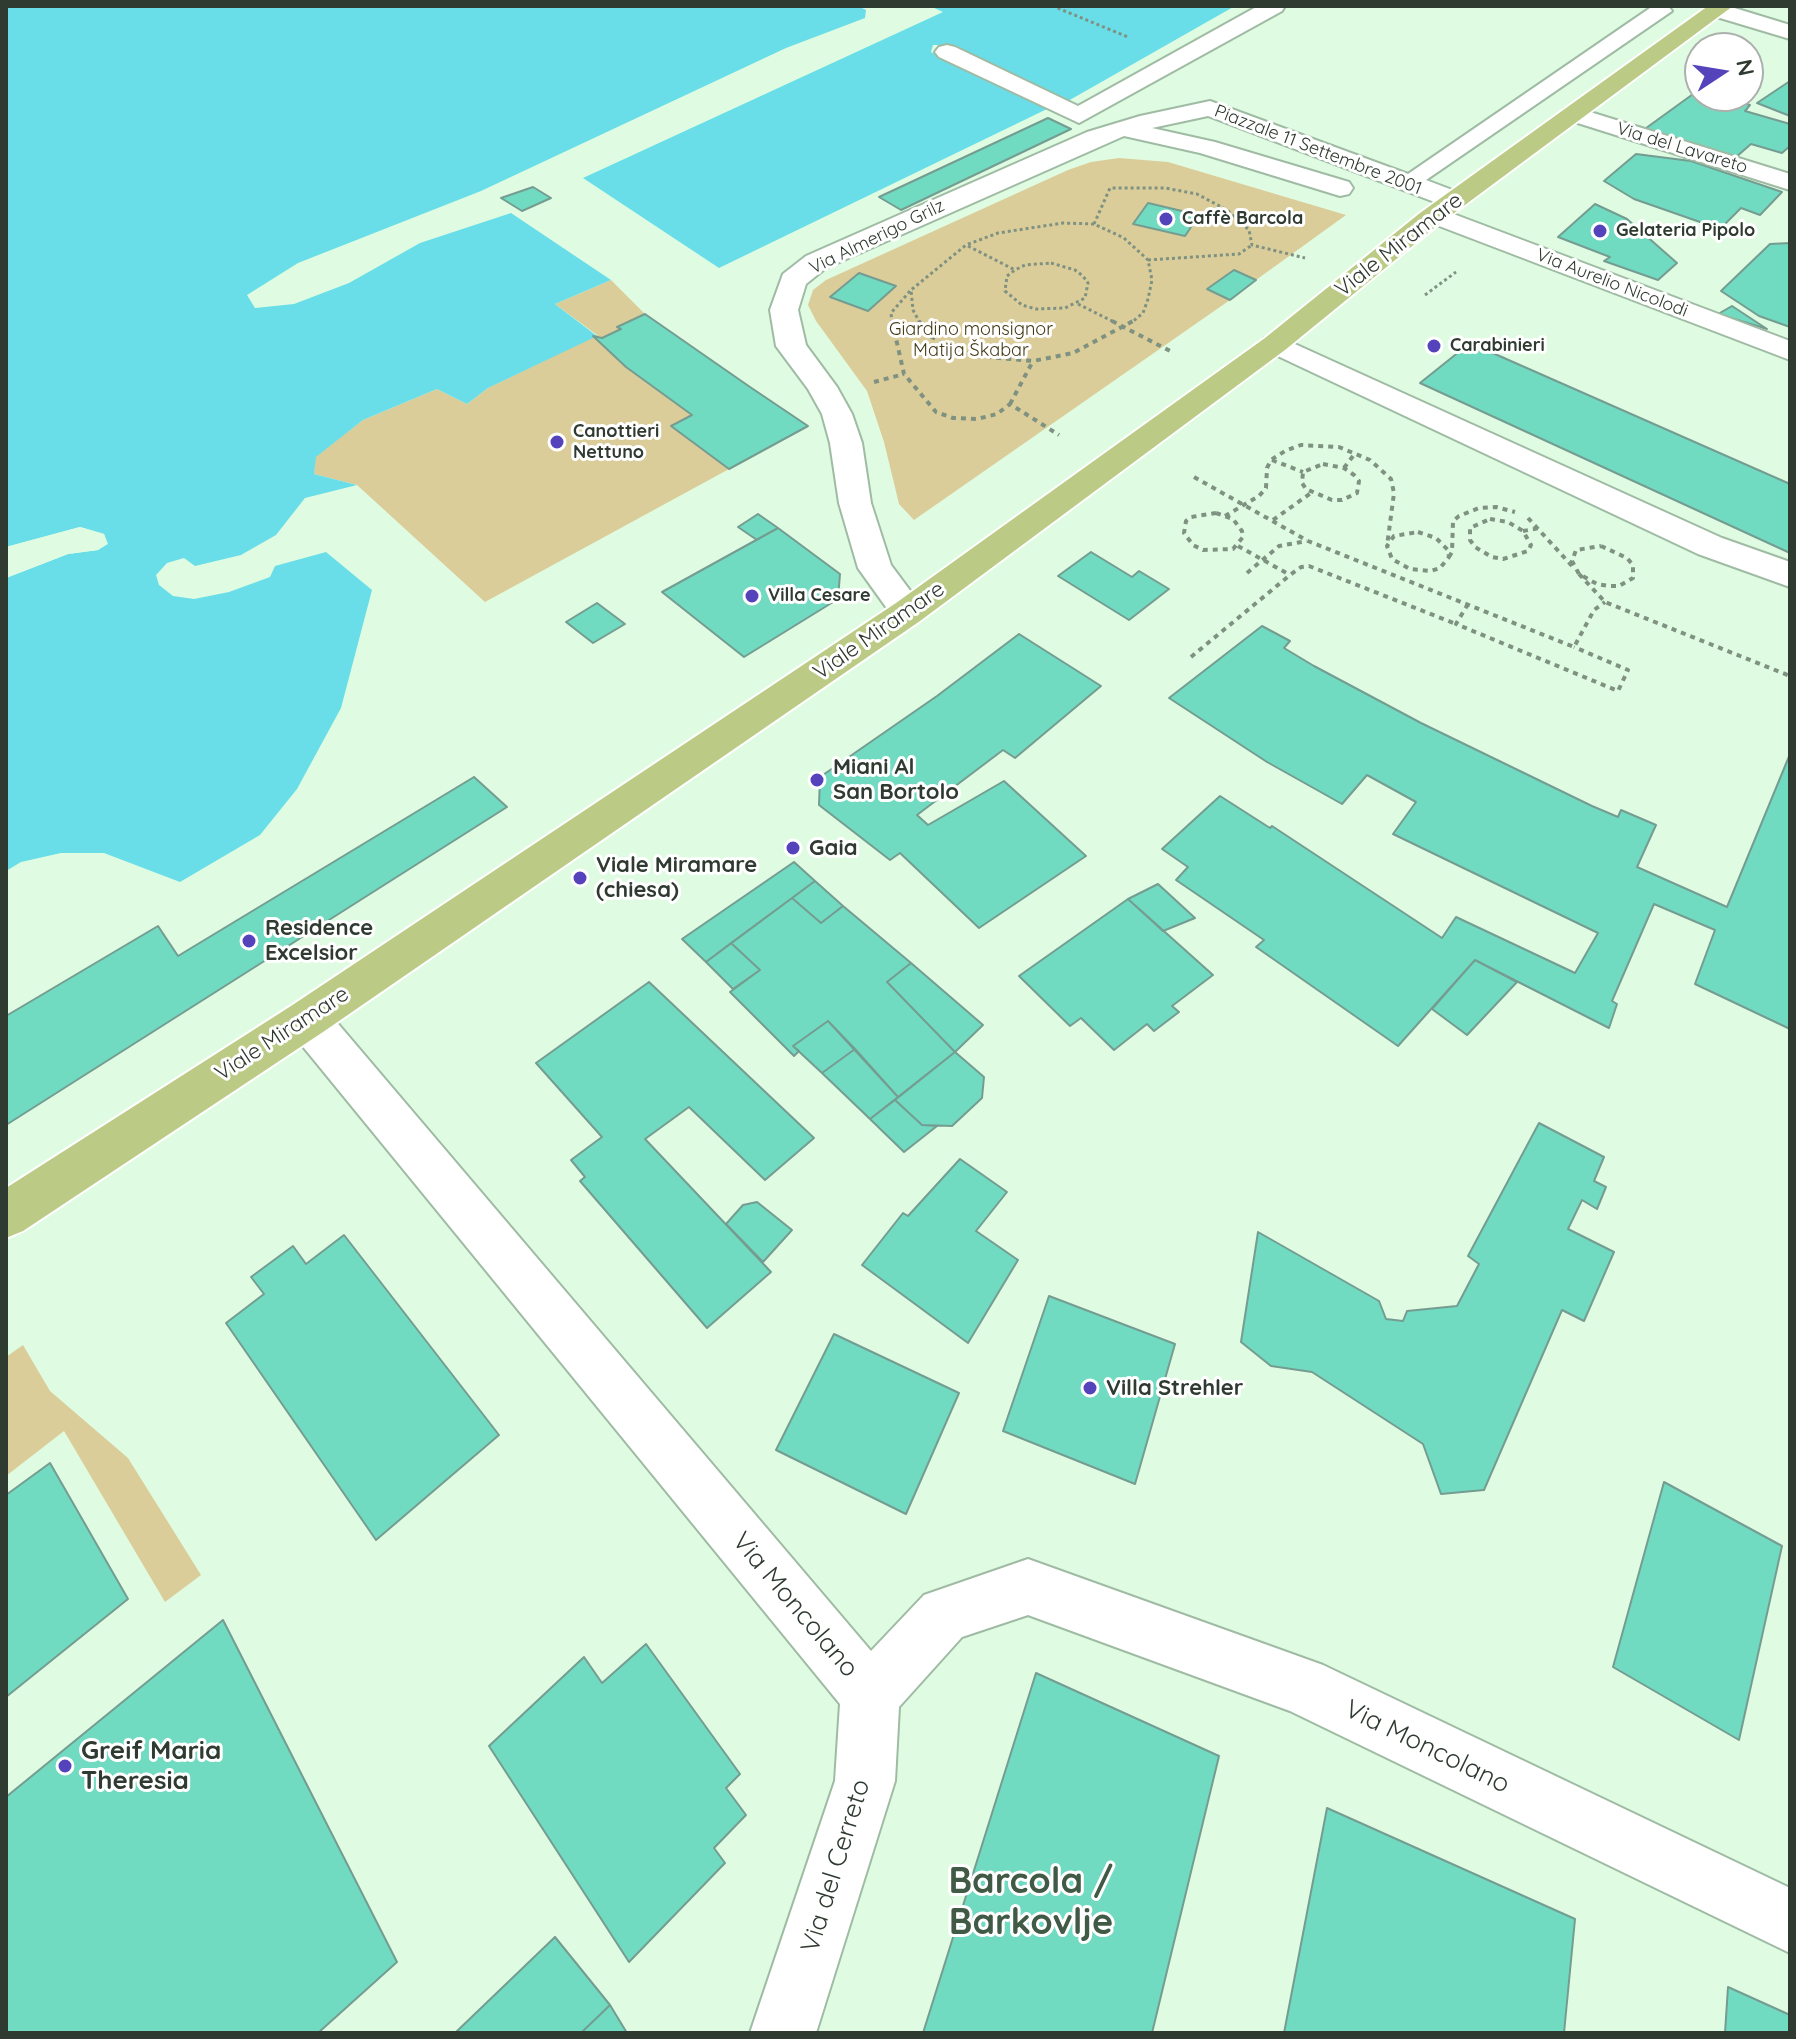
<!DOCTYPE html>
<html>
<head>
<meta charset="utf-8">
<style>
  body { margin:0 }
  #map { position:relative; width:1796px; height:2039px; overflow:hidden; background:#dffce2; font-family:Quicksand,sans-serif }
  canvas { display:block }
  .frame { position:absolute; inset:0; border:8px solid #2f3a31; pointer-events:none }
  .north { position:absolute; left:1684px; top:32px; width:80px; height:80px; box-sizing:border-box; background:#fff; border:2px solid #acb0ad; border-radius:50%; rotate:78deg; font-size:22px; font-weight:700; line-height:32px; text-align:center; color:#2f3a31 }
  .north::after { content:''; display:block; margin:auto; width:28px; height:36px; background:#5443bb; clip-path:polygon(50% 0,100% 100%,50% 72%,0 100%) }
</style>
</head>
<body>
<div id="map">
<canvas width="1796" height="2039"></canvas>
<div class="frame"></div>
<div class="north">N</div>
</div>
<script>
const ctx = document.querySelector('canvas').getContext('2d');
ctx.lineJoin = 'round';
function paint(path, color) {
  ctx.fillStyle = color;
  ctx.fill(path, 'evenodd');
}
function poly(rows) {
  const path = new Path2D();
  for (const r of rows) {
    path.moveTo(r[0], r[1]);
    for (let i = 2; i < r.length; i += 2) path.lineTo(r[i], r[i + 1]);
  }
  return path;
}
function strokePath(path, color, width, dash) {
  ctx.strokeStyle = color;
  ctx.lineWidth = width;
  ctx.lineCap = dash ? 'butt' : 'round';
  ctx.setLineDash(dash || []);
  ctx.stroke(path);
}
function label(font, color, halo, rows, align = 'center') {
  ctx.font = font + ' Quicksand,sans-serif';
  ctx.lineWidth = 6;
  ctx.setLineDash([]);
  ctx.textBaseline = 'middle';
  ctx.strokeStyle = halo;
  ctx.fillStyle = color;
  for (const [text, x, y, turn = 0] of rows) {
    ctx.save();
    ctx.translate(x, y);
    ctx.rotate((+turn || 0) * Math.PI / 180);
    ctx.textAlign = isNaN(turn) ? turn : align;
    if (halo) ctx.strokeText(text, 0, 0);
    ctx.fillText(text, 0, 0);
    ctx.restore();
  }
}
paint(poly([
  [1119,158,1168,162,1346,215,1256,280,1233,271,1208,289,1230,300,914,520,899,504,884,442,867,391,816,321,808,305,813,290,826,280,1068,170,1091,162],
  [611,280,645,314,808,426,485,602,357,485,314,474,315,457,363,420,437,389,467,404,488,388,597,335,555,304],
  [23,1345,50,1391,128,1458,201,1575,165,1602,64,1431,6,1476,6,1357]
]), '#dbcd99');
paint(poly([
  [6,6,858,6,866,10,865,18,786,48,481,191,298,263,247,295,255,308,294,304,349,283,420,243,511,213,611,280,555,304,597,336,488,388,467,404,437,389,363,420,316,457,314,474,357,485,305,498,276,535,241,555,195,566,184,558,167,563,156,575,159,585,173,596,194,599,229,592,270,577,275,566,326,552,372,590,341,708,297,789,260,835,180,882,104,853,61,853,21,862,6,871,6,578,68,554,98,550,107,543,104,534,80,527,6,547],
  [930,6,1235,6,1068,101,949,45,933,45,931,52,1047,109,719,268,583,178,943,12]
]), '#69dee8');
paint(poly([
  [80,527,104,534,108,544,98,550,68,554,6,578,6,573,66,550,97,546,103,542,101,537,80,531,6,551,6,547]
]), '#dffce2');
const building = poly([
  [1790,81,1790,116,1757,103,1790,81],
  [1700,89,1700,96,1722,96,1750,105,1745,111,1790,124,1790,146,1782,153,1751,144,1735,158,1642,131,1700,89],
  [1048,118,1071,129,901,210,879,197,1048,118],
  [1636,154,1691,161,1782,192,1760,215,1741,208,1720,229,1634,199,1604,181,1636,154],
  [533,187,551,198,522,211,501,198,533,187],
  [1148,203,1199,215,1185,236,1133,224,1148,203],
  [1595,204,1627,219,1677,263,1658,280,1604,261,1610,257,1558,237,1595,204],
  [1790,243,1790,327,1759,316,1721,291,1770,244,1790,243],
  [1234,270,1256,280,1230,300,1207,289,1234,270],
  [859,273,896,286,868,311,830,297,859,273],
  [1732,306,1767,329,1718,314,1732,306],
  [645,314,750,387,808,426,729,469,671,426,692,415,626,367,593,336,602,338,621,329,617,327,645,314],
  [1470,343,1790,484,1790,553,1420,383,1470,343],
  [758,514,778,528,757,540,738,527,758,514],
  [778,528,840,574,838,599,744,657,662,592,778,528],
  [1091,552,1132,577,1139,571,1169,589,1129,620,1058,576,1091,552],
  [597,603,625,624,593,643,566,622,597,603],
  [1262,626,1290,641,1284,648,1314,666,1421,723,1592,806,1618,817,1621,810,1656,825,1637,867,1727,907,1790,754,1790,1029,1695,984,1715,930,1654,904,1612,1001,1617,1004,1609,1028,1475,960,1398,1046,1256,947,1264,940,1176,880,1188,867,1162,849,1220,796,1270,828,1272,826,1442,938,1456,917,1575,973,1598,933,1393,834,1416,802,1367,775,1342,804,1267,762,1169,698,1262,626],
  [1019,634,1101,686,1015,758,1003,750,917,815,928,825,1004,781,1086,856,979,928,900,853,890,860,819,805,820,777,937,696,1019,634],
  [474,777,507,807,6,1125,6,1016,158,926,178,956,474,777],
  [794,862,815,881,706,962,682,939,794,862],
  [815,881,843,906,821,923,792,898,815,881],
  [1158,884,1195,918,1163,931,1128,899,1158,884],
  [792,898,821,923,843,906,911,963,887,982,955,1052,898,1097,828,1021,793,1046,799,1051,794,1056,730,992,760,970,731,943,792,898],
  [1128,899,1213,975,1172,1006,1179,1012,1154,1031,1147,1024,1114,1050,1081,1018,1070,1026,1019,976,1128,899],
  [731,943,760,970,733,989,706,962,731,943],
  [1475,960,1517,982,1467,1035,1432,1009,1475,960],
  [911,963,983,1025,955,1052,887,982,911,963],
  [649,982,814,1138,765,1180,689,1107,645,1139,771,1272,707,1328,580,1181,585,1177,571,1160,602,1137,536,1063,649,982],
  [828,1021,855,1049,822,1073,793,1046,828,1021],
  [855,1049,898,1097,870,1119,822,1073,855,1049],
  [955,1052,984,1077,982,1098,952,1126,922,1125,895,1100,955,1052],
  [895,1100,922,1125,937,1126,904,1152,870,1119,895,1100],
  [1539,1123,1604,1157,1594,1181,1606,1187,1597,1209,1582,1200,1568,1229,1614,1252,1584,1321,1562,1310,1484,1490,1441,1494,1423,1444,1312,1372,1271,1366,1241,1342,1258,1232,1379,1301,1386,1319,1403,1321,1407,1311,1457,1306,1479,1264,1468,1256,1539,1123],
  [960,1159,1007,1192,976,1231,1018,1260,968,1343,862,1265,903,1213,908,1216,960,1159],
  [757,1202,792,1230,763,1262,726,1224,743,1205,757,1202],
  [344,1235,499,1435,376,1540,226,1323,264,1294,251,1277,293,1246,306,1264,344,1235],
  [1049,1296,1175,1344,1135,1484,1003,1431,1049,1296],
  [834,1334,959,1393,906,1514,776,1450,834,1334],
  [50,1463,128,1599,6,1697,6,1495,50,1463],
  [1664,1482,1782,1546,1739,1740,1613,1667,1664,1482],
  [223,1620,397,1962,318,2033,6,2033,6,1797,223,1620],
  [646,1644,740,1774,726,1788,746,1815,714,1848,725,1863,629,1962,489,1746,584,1657,602,1683,646,1644],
  [1036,1673,1219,1756,1152,2033,923,2033,1036,1673],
  [1327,1808,1575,1919,1564,2033,1284,2033,1327,1808],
  [555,1937,610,2005,581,2033,455,2033,555,1937],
  [1728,1987,1790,2015,1790,2033,1725,2033,1728,1987],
  [610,2005,627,2033,581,2033,610,2005]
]);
paint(building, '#70dbc1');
strokePath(building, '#759c91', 2);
const street = poly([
  [1258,6,1285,6,1282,11,1079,123,939,57,935,52,939,47,947,45,955,47,1078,106,1258,6],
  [1653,6,1668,6,1672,11,1426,180,1463,194,1467,200,1463,206,1445,206,1208,116,1152,128,1215,142,1349,182,1353,188,1349,194,1340,196,1200,153,1124,136,826,268,806,284,798,310,806,345,837,387,852,414,862,443,871,503,891,565,926,612,920,621,908,624,896,621,858,568,839,503,830,443,822,414,808,389,776,346,770,310,783,274,806,256,1087,132,1140,116,1210,101,1408,174,1653,6],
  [1710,6,1728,6,1790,25,1790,39,1710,15,1707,10,1710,6],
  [1574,107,1790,174,1790,190,1565,119,1562,114,1565,109,1574,107],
  [1435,207,1790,341,1790,360,1426,221,1422,215,1426,209,1435,207],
  [1275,335,1722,538,1790,562,1790,587,1698,554,1265,350,1260,344,1265,338,1275,335],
  [307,1000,323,1006,871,1651,924,1595,1028,1559,1323,1665,1790,1888,1790,1953,1290,1711,1028,1615,962,1637,899,1707,895,1781,816,2033,750,2033,835,1781,840,1704,291,1032,285,1019,291,1006,307,1000]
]);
const primary = poly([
  [1708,6,1733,6,1438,225,1285,350,920,621,323,1032,23,1231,6,1238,6,1188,291,1006,896,603,1265,338,1420,213,1708,6]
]);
strokePath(street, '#9fbba3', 4);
strokePath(primary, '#fff', 4);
strokePath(poly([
  [1058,6,1055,7,1128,37],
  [1094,224,1110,188,1165,188,1197,194,1227,210,1249,230,1252,245,1305,258],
  [968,246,1015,270],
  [1148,260,1239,254,1252,245],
  [1051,263,1075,270,1083,276,1088,283,1085,298,1065,308,1036,309,1022,305,1005,291,1007,276,1015,270,1025,265,1051,263],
  [1425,295,1456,272],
  [1078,304,1116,323],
  [892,323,891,313,910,291],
  [920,323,913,310,911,290,966,245,998,233,1063,223,1094,224,1124,238,1148,260,1152,280,1148,299,1143,313,1131,323]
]), '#7f9282', 3, [3, 3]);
strokePath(poly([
  [892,321,904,374,936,412,953,418,977,419,997,414,1010,404,1059,435],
  [919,321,925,333,947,346,976,356,1033,361,1073,353,1133,321],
  [1112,321,1174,353],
  [874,382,904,374],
  [1010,404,1033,361],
  [1272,460,1303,472],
  [1323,464,1344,468,1354,475,1359,481,1357,493,1342,500,1332,500,1306,489,1302,483,1303,472,1323,464],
  [1344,468,1356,452],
  [1194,477,1308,541,1574,647,1594,610,1605,602],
  [1216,513,1233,519,1242,531,1243,537,1233,549,1203,550,1193,545,1184,533,1186,521,1191,517,1216,513],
  [1225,516,1259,496,1266,488,1267,468,1271,460,1285,451,1301,445,1339,447,1370,460,1391,479,1394,493,1387,546],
  [1528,518,1573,567],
  [1490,519,1508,522,1523,531,1531,545,1528,551,1503,559,1492,557,1475,547,1470,540,1470,528,1490,519],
  [1273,520,1311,493],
  [1523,531,1540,528],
  [1418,532,1436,538,1448,550,1449,557,1440,568,1431,571,1410,569,1392,559,1387,546,1394,536,1418,532],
  [1238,546,1290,575],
  [1601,546,1627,558,1633,565,1633,578,1619,586,1609,586,1597,584,1579,574,1572,561,1576,550,1601,546],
  [1449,557,1452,552,1453,521,1459,516,1479,508,1496,507,1515,512],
  [1247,573,1279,546,1307,541],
  [1579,574,1605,602,1790,676],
  [1468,604,1456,624,1618,691,1628,670,1574,647],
  [1191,657,1290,575,1301,567,1309,566,1456,624]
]), '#7f9282', 4, [5, 5]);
paint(street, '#fff');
paint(primary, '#bbcb86');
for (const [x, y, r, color] of [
  [1166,219,8,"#5443bb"],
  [1600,231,8,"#5443bb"],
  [1434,346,8,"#5443bb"],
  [557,442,8,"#5443bb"],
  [752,596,8,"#5443bb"],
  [817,780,8,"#5443bb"],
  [793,848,8,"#5443bb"],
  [580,878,8,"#5443bb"],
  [249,941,8,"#5443bb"],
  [1090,1388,8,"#5443bb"],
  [65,1766,8,"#5443bb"]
]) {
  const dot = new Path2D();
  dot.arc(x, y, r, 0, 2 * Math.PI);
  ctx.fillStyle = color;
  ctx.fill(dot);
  strokePath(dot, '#fff', 3);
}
label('18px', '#2f3a31', '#fff', [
  ["Via del Lavareto",1682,148,17],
  ["Piazzale 11 Settembre 2001",1318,150,21],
  ["Via Almerigo Grilz",877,237,-26],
  ["Via Aurelio Nicolodi",1612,283,21]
]);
label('bold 18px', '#2f3a31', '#fff', [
  ["Caffè Barcola",1182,219],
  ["Gelateria Pipolo",1616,231],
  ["Carabinieri",1450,346],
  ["Canottieri",573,432],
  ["Nettuno",573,453],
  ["Villa Cesare",768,596]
], 'left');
label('18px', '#423914', '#fff', [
  ["Giardino monsignor",971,330],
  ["Matija Škabar",971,351]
]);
label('22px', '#2f3a31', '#fff', [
  ["Viale Miramare",1399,245,-38],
  ["Viale Miramare",879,631,-35],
  ["Viale Miramare",282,1034,-33]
]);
label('bold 22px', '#2f3a31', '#fff', [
  ["Miani Al",833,767],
  ["San Bortolo",833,792],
  ["Gaia",809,848],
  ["Viale Miramare",596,865],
  ["(chiesa)",596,890],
  ["Residence",265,928],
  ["Excelsior",265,953],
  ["Villa Strehler",1106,1388]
], 'left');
label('26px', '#2f3a31', '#fff', [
  ["Via Moncolano",795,1605,50],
  ["Via Moncolano",1427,1747,26],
  ["Via del Cerreto",836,1866,-73]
]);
label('bold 26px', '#2f3a31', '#fff', [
  ["Greif Maria",81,1751],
  ["Theresia",81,1781]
], 'left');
label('bold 36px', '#415a45', '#fff', [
  ["Barcola /",1031,1882],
  ["Barkovlje",1031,1923]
]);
</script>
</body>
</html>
